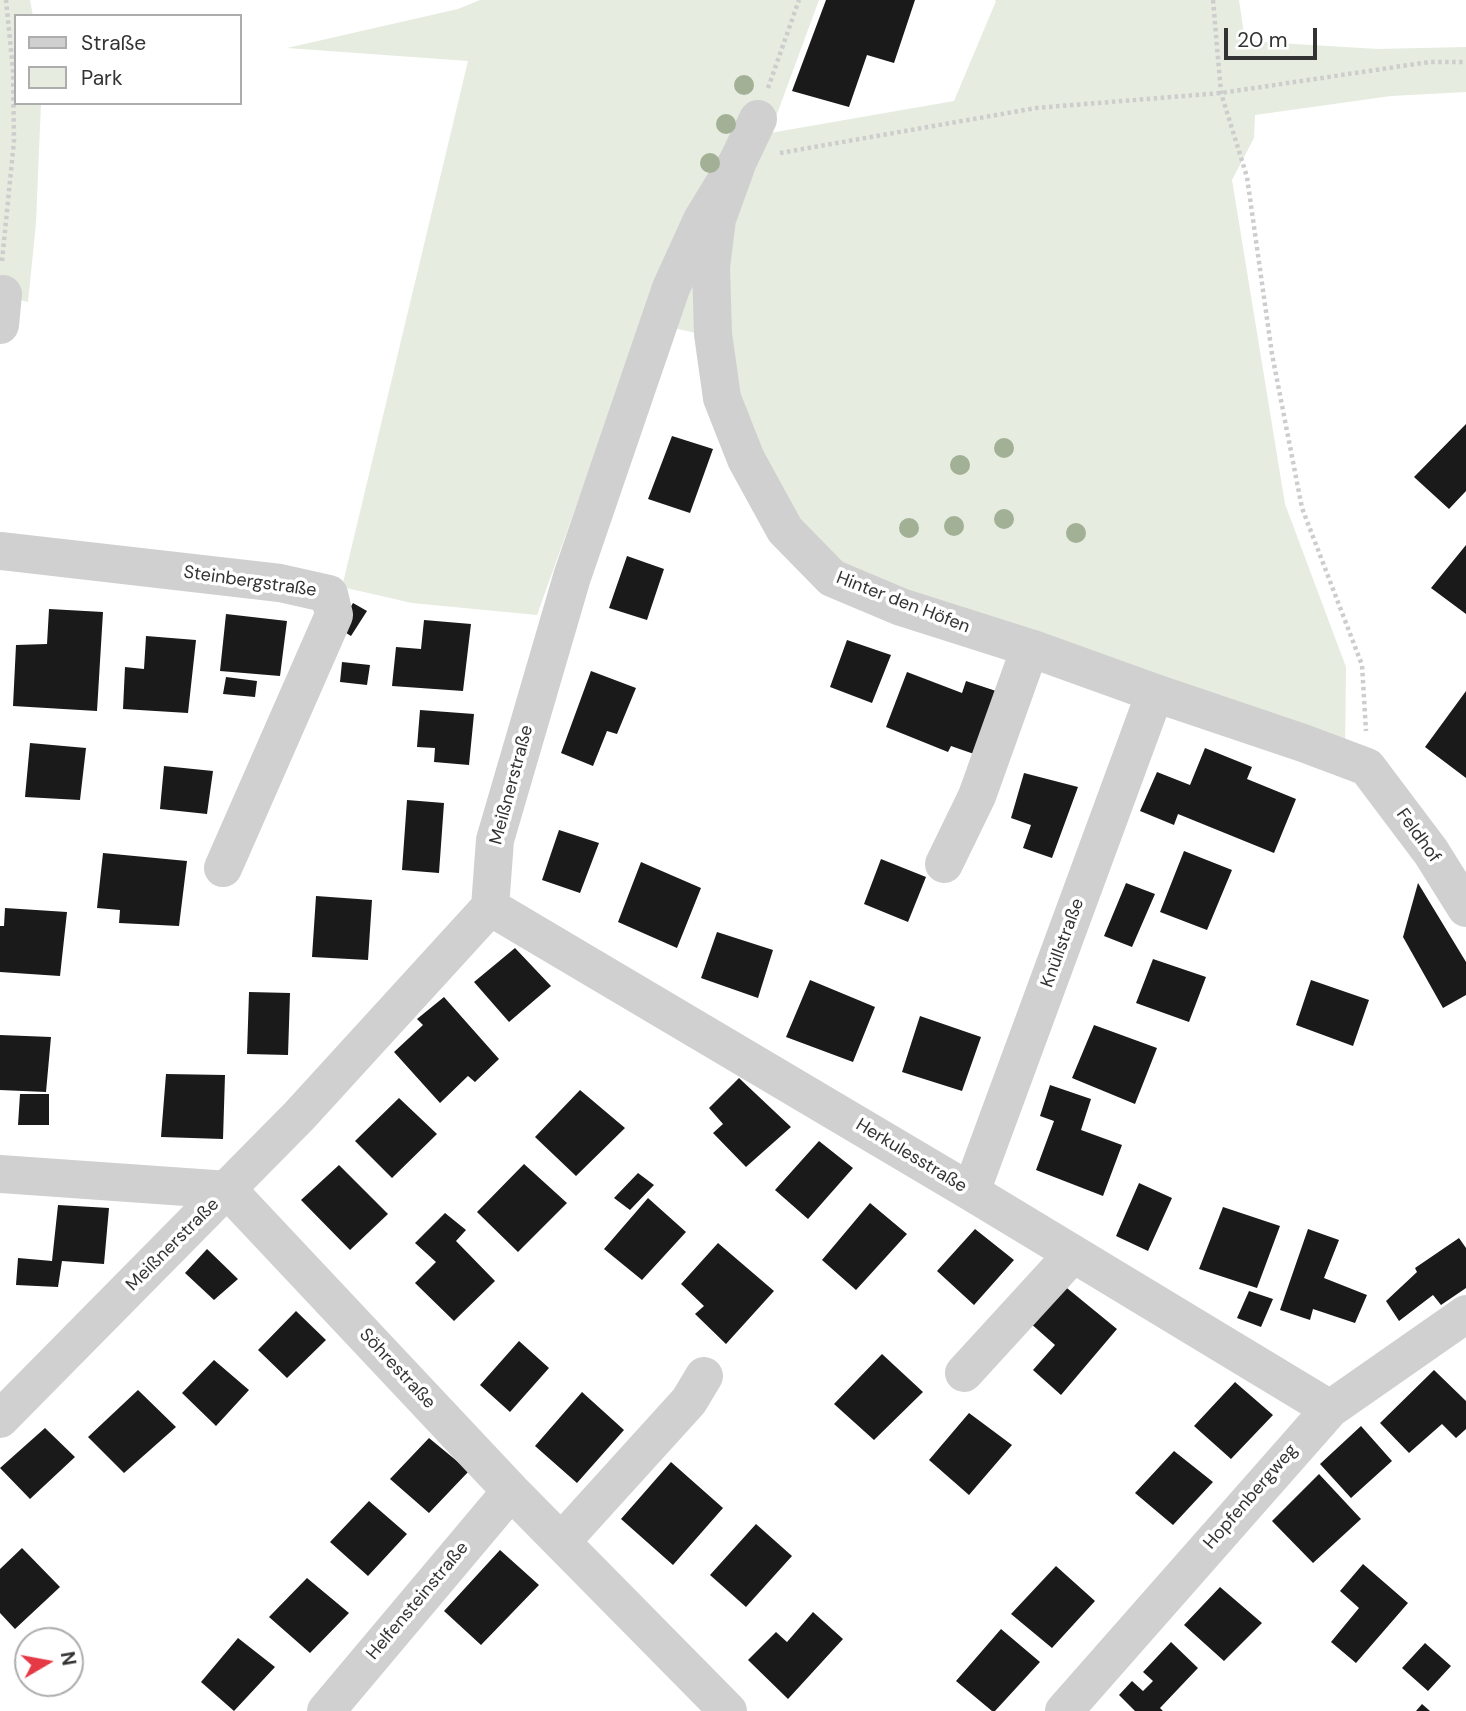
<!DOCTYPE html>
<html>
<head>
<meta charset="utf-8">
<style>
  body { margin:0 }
  #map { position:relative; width:1466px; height:1711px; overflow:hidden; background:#fff; font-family:"DM Sans",sans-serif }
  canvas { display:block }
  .legend { position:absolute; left:14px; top:14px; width:228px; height:91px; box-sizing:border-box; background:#fff; border:2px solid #adadad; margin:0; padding:9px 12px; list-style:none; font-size:21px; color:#333 }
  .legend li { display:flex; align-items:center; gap:14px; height:35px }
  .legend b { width:35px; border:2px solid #adadad }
  .north { position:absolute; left:14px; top:1627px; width:70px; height:70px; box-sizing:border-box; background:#fff; border:2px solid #adadad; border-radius:50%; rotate:80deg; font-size:19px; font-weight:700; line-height:28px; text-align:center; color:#333 }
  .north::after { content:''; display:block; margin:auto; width:24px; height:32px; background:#e63946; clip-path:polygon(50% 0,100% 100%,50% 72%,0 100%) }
  .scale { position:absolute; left:1224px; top:28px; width:93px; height:32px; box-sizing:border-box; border:4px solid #333; border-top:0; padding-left:9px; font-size:21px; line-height:24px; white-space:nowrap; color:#333; -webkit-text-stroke:5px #fff; paint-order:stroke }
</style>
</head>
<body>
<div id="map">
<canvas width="1466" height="1711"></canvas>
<ul class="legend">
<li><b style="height:9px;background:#d0d0d0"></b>Straße</li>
<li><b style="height:19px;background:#e6ecdf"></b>Park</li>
</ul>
<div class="north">N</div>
<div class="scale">20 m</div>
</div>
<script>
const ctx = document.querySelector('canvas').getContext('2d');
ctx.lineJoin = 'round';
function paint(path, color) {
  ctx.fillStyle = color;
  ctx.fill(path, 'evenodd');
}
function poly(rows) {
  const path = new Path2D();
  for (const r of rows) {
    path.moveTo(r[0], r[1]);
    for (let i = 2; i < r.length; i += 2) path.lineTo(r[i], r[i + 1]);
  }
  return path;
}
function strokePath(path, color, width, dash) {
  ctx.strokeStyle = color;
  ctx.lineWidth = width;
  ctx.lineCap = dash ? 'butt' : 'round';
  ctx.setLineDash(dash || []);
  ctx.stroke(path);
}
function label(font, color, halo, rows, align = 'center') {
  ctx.font = font + ' "DM Sans",sans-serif';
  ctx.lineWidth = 7;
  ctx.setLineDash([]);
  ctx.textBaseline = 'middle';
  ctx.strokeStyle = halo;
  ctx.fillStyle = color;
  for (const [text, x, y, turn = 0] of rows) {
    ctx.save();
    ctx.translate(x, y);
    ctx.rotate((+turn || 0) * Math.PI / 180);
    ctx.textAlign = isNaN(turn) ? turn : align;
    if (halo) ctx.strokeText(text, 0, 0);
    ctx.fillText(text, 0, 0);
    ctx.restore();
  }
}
paint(poly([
  [0,0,30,0,33,16,16,16,16,103,41,103,36,223,28,302,0,295],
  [480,0,819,0,770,133,954,101,996,1,994,0,1239,0,1245,41,1378,49,1466,47,1466,92,1391,96,1255,115,1254,138,1232,180,1285,504,1346,667,1345,758,831,561,777,491,730,409,722,339,678,329,644,317,537,615,412,603,342,587,468,61,287,48,458,9]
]), '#e6ecdf');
paint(poly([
  [826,0,915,0,894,63,867,55,849,107,792,91],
  [1466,424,1466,491,1449,509,1414,477],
  [672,436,713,449,690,513,648,499],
  [1466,545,1466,614,1431,588],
  [627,556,664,569,647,620,609,608],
  [353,603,367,611,351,636,338,628],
  [49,609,103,612,97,711,13,706,16,645,47,644],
  [226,614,287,621,280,676,220,671],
  [424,620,471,624,463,691,392,686,396,647,421,649],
  [146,636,196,640,188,713,123,709,125,667,144,669],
  [847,640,891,655,872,703,830,687],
  [342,662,370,665,367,685,340,682],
  [591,671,636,688,617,734,607,731,593,766,561,753],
  [907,672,962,693,966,681,999,692,974,754,951,746,948,752,886,727],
  [226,677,257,681,255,697,223,694],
  [1466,691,1466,778,1425,747],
  [420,710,474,714,469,765,434,762,435,748,417,747],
  [30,743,86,748,80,800,25,797],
  [1205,748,1252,767,1247,779,1296,799,1274,853,1178,814,1174,825,1140,811,1157,772,1190,785],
  [164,766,213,771,207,814,160,809],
  [1024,773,1078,787,1052,858,1023,848,1031,825,1011,818],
  [407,800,444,803,439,873,402,870],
  [559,830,599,843,580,893,542,880],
  [1184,851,1232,870,1207,930,1160,912],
  [103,853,187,861,179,926,119,923,120,910,97,908],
  [881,859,926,877,908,922,864,904],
  [641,862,701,888,677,948,618,922],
  [1126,883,1155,894,1132,947,1104,936],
  [1418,883,1466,962,1466,995,1443,1008,1403,937],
  [316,896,372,900,368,960,312,957],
  [5,908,67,912,60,976,0,972,0,926,4,926],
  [717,932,773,950,758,998,701,978],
  [515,948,551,986,509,1022,474,982],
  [1153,959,1206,977,1189,1022,1136,1003],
  [810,980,875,1007,853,1062,786,1037],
  [1311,980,1369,1000,1353,1046,1296,1025],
  [249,992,290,993,288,1055,247,1054],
  [444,997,499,1059,475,1082,468,1076,440,1103,394,1052,423,1025,417,1019],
  [920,1016,981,1037,962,1091,902,1072],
  [1094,1025,1157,1048,1135,1104,1072,1078],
  [0,1035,51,1037,46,1092,0,1090],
  [166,1074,225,1075,223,1139,161,1137],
  [739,1078,791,1127,746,1167,713,1133,723,1124,709,1108],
  [1050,1085,1091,1099,1081,1130,1122,1145,1103,1196,1036,1170,1054,1121,1040,1116],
  [580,1090,625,1128,576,1176,535,1137],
  [20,1094,49,1094,49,1125,18,1125],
  [399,1098,437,1134,392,1178,355,1141],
  [819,1141,853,1168,808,1219,775,1190],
  [524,1164,567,1203,518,1252,477,1212],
  [339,1165,388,1214,350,1250,301,1200],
  [638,1173,654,1185,630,1210,614,1198],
  [1139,1183,1172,1198,1148,1251,1116,1236],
  [648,1198,686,1232,642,1280,604,1249],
  [870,1203,907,1234,856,1290,822,1260],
  [58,1205,109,1208,104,1264,62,1261,58,1287,16,1285,18,1258,52,1261],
  [1223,1207,1280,1226,1257,1288,1199,1269],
  [445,1213,466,1230,456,1241,495,1281,454,1321,415,1283,436,1262,415,1243],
  [975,1229,1014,1260,974,1305,937,1271],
  [1308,1229,1339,1240,1324,1278,1367,1295,1355,1323,1313,1309,1310,1320,1280,1310],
  [1459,1238,1466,1248,1466,1288,1441,1305,1433,1295,1399,1321,1386,1301,1417,1272,1415,1268],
  [718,1243,774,1291,726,1344,695,1314,704,1306,681,1284],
  [207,1249,238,1279,214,1300,185,1273],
  [1062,1284,1117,1329,1061,1395,1033,1370,1055,1345,1029,1322],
  [1249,1291,1273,1299,1261,1327,1237,1318],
  [296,1311,326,1340,287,1378,258,1350],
  [519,1341,549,1368,510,1412,480,1385],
  [882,1354,923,1392,874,1440,834,1404],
  [214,1360,249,1390,216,1426,182,1393],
  [1434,1370,1466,1401,1466,1429,1456,1438,1442,1424,1409,1453,1380,1423],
  [1235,1382,1273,1415,1231,1459,1194,1426],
  [138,1390,176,1427,124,1473,88,1437],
  [582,1392,624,1430,577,1483,535,1446],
  [969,1413,1012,1445,969,1495,929,1460],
  [1361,1426,1392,1461,1351,1498,1320,1464],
  [45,1428,75,1457,30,1499,0,1468],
  [429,1438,469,1471,429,1513,390,1479],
  [1174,1451,1213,1482,1173,1525,1135,1493],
  [671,1462,723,1508,673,1565,621,1519],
  [1319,1474,1361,1519,1313,1563,1272,1521],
  [369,1501,407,1534,368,1576,330,1542],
  [756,1524,792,1556,746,1607,710,1575],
  [22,1548,60,1587,15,1629,0,1613,0,1569],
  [500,1550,539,1585,481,1645,444,1611],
  [1363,1564,1408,1603,1356,1663,1331,1642,1359,1608,1340,1591],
  [1056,1566,1095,1601,1052,1648,1011,1614],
  [307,1578,349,1613,310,1653,269,1617],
  [1220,1587,1262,1623,1224,1661,1184,1625],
  [813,1612,843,1639,788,1699,748,1660,776,1632,787,1642],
  [1001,1629,1040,1662,995,1711,992,1711,956,1681],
  [238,1638,275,1667,234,1711,201,1682],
  [1171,1642,1198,1668,1160,1708,1163,1711,1135,1711,1119,1695,1132,1681,1143,1691,1153,1681,1143,1672],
  [1425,1643,1451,1666,1428,1691,1402,1668],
  [1422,1704,1430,1711,1416,1711]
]), '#1a1a1a');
strokePath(poly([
  [1213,0,1221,93,1247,177,1272,354,1302,508,1362,665,1366,731],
  [768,88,799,0],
  [780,153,1036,108,1221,93,1429,62,1466,62],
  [2,261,14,141,13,70,6,0]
]), '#cdcdcd', 4.5, [3.5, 3.5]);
strokePath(poly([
  [758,119,738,161,717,219,711,267,713,334,722,398,746,459,785,530,832,578,901,607,1030,648,1155,693,1303,743,1367,767,1431,852,1466,908],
  [0,325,3,294],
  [0,551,280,583,329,594,334,615,223,868],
  [944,864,977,796,1030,648],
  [490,907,971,1192,1330,1409],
  [0,1174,228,1190,511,1491,728,1711],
  [971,1192,1155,693],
  [964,1373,1073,1254],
  [0,1419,299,1116,490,907,495,840,572,577,671,288,702,220,738,161],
  [562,1541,689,1401,704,1376],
  [326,1711,511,1491],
  [1064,1711,1330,1409,1466,1314]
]), '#d0d0d0', 38);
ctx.fillStyle = '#a2b095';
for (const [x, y] of [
  [744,85],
  [726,124],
  [710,163],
  [1004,448],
  [960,465],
  [1004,519],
  [954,526],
  [909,528],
  [1076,533]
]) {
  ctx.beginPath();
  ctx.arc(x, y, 10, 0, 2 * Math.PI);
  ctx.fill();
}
label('18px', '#333', '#fff', [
  ["Steinbergstraße",250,582,8],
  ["Hinter den Höfen",903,603,21],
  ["Meißnerstraße",512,785,-75],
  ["Feldhof",1418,836,54],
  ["Knüllstraße",1063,943,-70],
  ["Herkulesstraße",911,1156,31],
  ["Meißnerstraße",173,1245,-45],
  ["Söhrestraße",397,1369,47],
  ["Hopfenbergweg",1251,1497,-49],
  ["Helfensteinstraße",418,1601,-50]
]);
</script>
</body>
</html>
